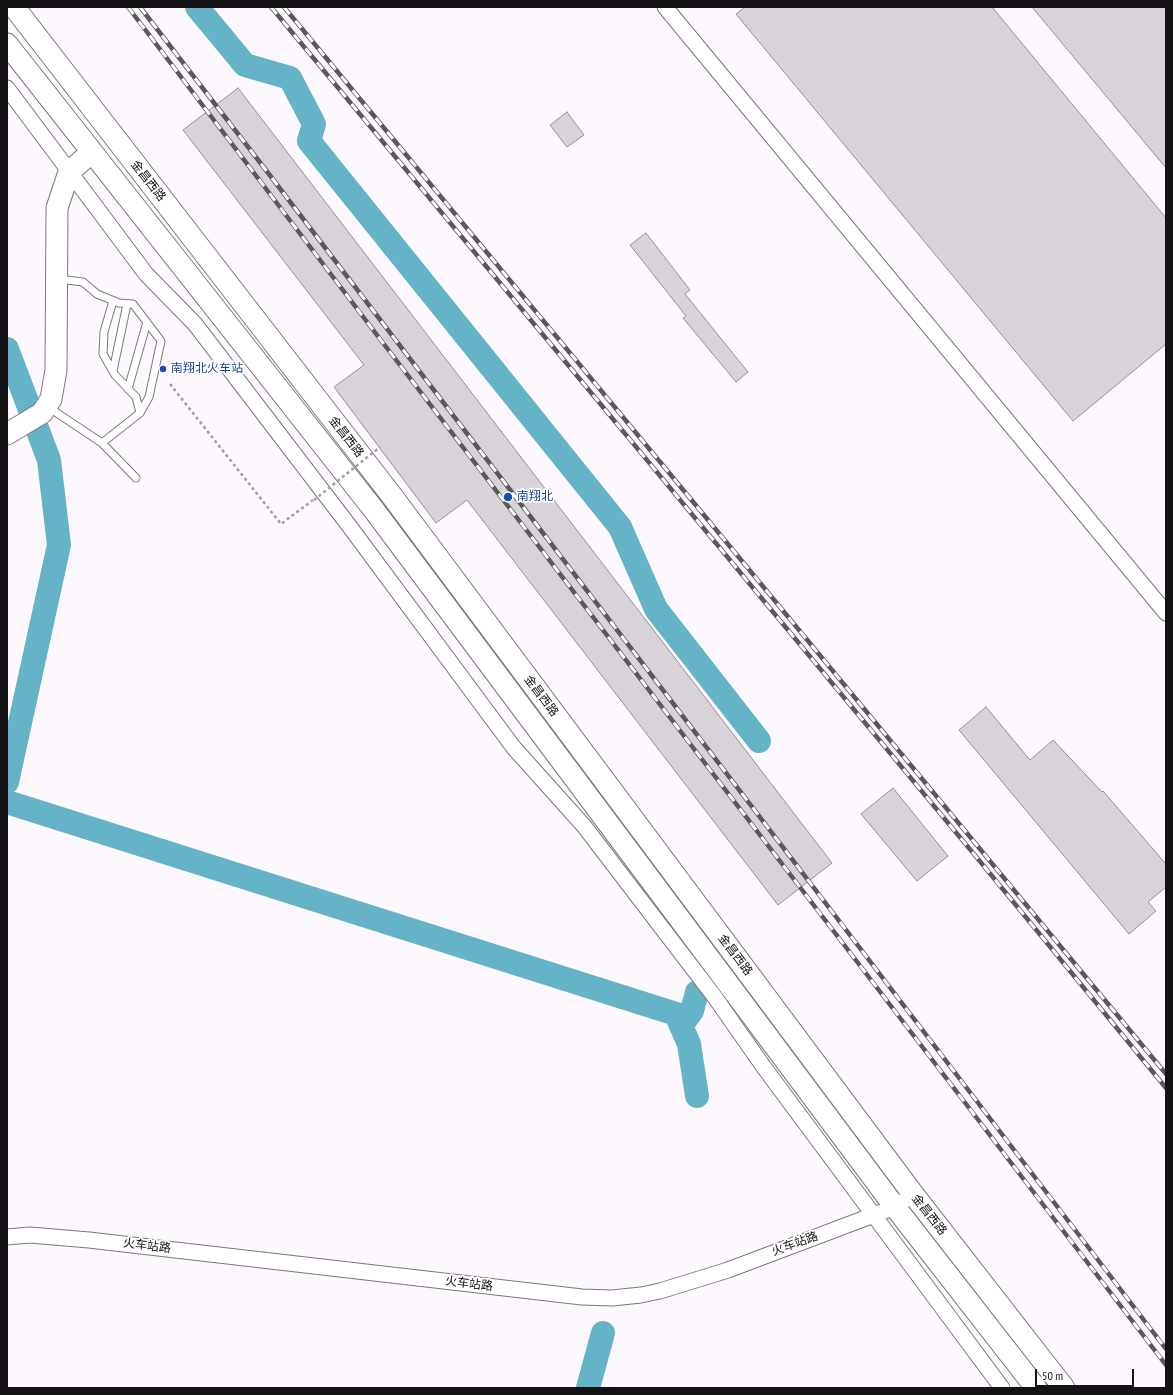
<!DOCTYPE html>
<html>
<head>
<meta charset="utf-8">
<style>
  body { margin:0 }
  #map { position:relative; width:1173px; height:1395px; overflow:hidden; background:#fdf8fe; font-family:"PT Sans Narrow",sans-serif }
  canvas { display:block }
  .frame { position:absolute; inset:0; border:8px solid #141214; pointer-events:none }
  .scale { position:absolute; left:1035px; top:1369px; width:99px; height:18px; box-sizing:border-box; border:2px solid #141214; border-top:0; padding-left:5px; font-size:12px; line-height:14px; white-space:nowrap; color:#141214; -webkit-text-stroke:3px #fff; paint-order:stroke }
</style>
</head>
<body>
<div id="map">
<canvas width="1173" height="1395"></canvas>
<div class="frame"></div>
<div class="scale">50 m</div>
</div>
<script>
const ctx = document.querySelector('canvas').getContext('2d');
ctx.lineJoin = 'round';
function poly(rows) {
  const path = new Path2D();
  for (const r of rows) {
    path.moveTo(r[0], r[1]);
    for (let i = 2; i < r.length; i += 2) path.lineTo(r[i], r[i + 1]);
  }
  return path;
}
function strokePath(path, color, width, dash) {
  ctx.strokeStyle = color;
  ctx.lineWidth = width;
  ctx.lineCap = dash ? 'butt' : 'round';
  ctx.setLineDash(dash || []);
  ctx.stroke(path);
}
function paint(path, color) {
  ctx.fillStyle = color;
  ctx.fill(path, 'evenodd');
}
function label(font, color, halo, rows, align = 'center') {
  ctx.font = font + ' "PT Sans Narrow","Noto Sans SC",sans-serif';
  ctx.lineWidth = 3.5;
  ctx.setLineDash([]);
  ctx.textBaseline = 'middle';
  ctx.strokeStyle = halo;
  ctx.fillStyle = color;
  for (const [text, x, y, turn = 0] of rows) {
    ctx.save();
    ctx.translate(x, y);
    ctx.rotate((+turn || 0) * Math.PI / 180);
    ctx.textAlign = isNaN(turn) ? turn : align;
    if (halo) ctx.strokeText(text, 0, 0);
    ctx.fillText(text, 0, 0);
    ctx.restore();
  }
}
strokePath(poly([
  [197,7,245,65,290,78,314,124,309,141,620,527,656,609,759,741],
  [7,349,49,460,59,545,7,782],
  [7,802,676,1014,689,1044,697,1096],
  [681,1026,692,1011,697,992],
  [588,1388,603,1333]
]), '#65b3c6', 24);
const building = poly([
  [745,7,992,7,1166,218,1166,344,1073,421,736,14,745,7],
  [1032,7,1166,7,1166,168,1032,7],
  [238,88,832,863,778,905,467,500,436,523,334,387,364,365,183,130,238,88],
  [567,112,584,135,567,147,550,125,567,112],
  [646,233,690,290,685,294,748,372,736,382,683,318,686,316,630,245,646,233],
  [986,707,1030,760,1053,740,1102,792,1103,791,1166,864,1166,887,1148,902,1156,911,1129,934,959,730,986,707],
  [893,788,948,856,917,881,861,814,893,788]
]);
paint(building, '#d8d3d9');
strokePath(building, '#948f95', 1);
const lane = poly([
  [58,279,83,282,97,294,119,303,133,304,161,341,149,397,140,413,102,443],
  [113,301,104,332,103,354,115,375,136,397,140,413],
  [113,371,127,304],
  [128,389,147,322],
  [48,407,102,443,136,478]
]);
const street = poly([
  [665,7,1166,613],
  [7,88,146,274,195,324,350,527,514,748,584,826,714,996,763,1066,1002,1388],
  [7,1237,30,1235,89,1240,582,1297,612,1298,641,1295,660,1291,728,1270,895,1207,913,1194]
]);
const secondary = poly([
  [14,7,392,496,913,1194,1064,1388],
  [7,44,374,510,895,1207,1036,1388],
  [7,434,42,413,51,399,56,370,57,208,69,172,92,152]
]);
strokePath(lane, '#7d787e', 9);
strokePath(street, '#7d787e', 17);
strokePath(secondary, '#7d787e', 23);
strokePath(poly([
  [170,384,281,524,313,500]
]), '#a19da1', 2.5, [3, 3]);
strokePath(lane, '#fff', 7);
strokePath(street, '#fff', 15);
strokePath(secondary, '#fff', 21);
const rail = poly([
  [128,7,380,339,1166,1365],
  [140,7,262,165,1166,1349],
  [271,7,983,865,1166,1088],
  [284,7,1166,1074]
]);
strokePath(rail, '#5b585c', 4.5);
strokePath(rail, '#fff', 3, [9]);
strokePath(poly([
  [314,500,380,447]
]), '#a19da1', 2.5, [3, 3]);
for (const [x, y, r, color] of [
  [163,369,4,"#1a4fb4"],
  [508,497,5,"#1a4fb4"]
]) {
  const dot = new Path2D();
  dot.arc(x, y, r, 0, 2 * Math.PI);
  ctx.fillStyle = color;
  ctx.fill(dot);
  strokePath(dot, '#fff', 1.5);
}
label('12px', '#141214', '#fff', [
  ["金昌西路",148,181,52],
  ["金昌西路",346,437,52],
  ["金昌西路",541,696,53],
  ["金昌西路",735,955,53],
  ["金昌西路",929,1215,52],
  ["火车站路",795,1244,-20],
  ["火车站路",147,1246,7],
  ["火车站路",469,1284,7]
]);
label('12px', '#164399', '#fff', [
  ["南翔北火车站",171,369],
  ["南翔北",517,497]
], 'left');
</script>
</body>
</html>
